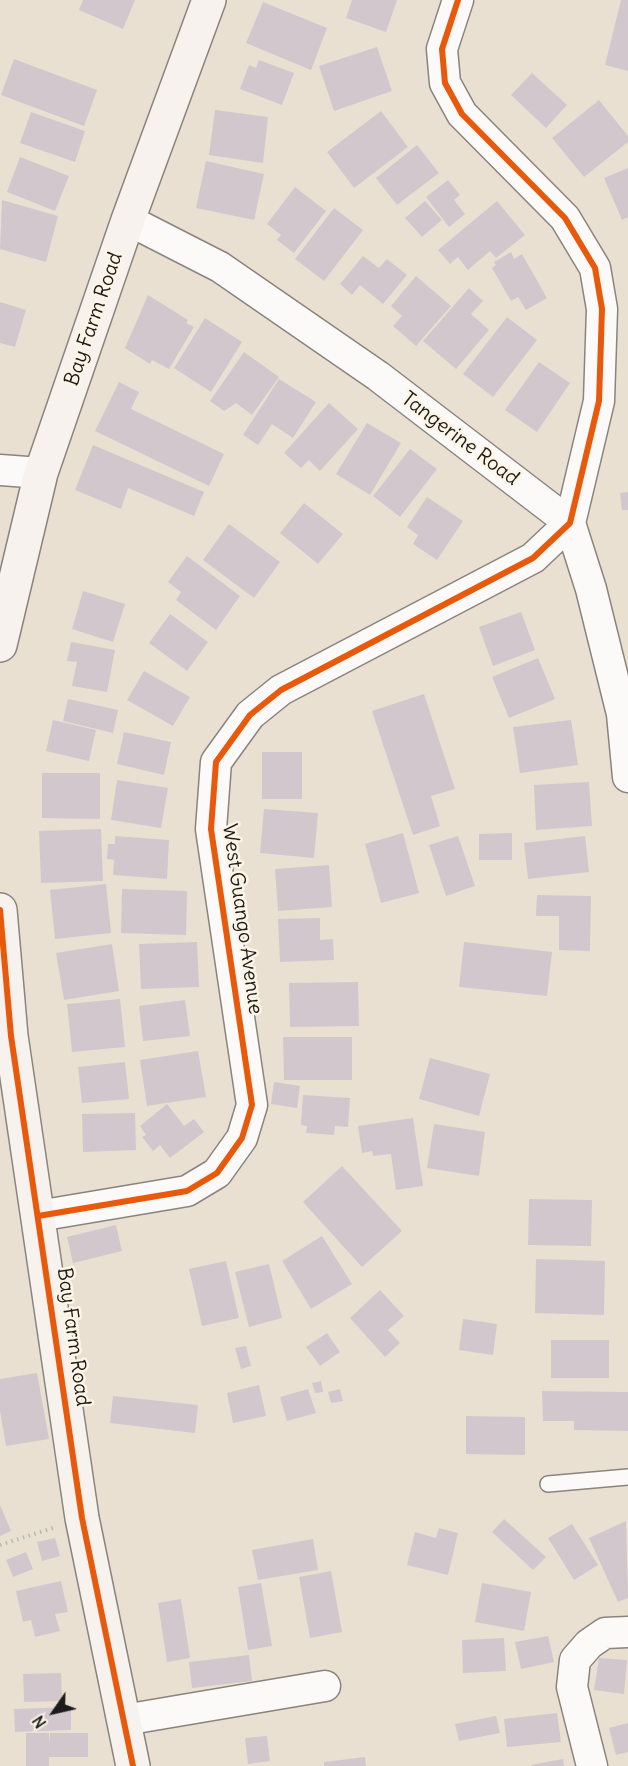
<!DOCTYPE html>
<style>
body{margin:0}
#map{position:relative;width:628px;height:1766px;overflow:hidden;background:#eae0d2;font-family:Delius,sans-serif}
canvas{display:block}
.north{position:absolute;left:24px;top:1682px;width:60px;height:60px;-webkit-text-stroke:4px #fcf5e5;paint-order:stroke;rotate:236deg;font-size:16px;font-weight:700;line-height:24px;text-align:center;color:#1c1c1c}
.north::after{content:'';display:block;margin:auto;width:21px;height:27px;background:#1c1c1c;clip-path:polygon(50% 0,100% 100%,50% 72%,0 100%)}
</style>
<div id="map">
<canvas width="628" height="1766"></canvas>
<div class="north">N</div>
</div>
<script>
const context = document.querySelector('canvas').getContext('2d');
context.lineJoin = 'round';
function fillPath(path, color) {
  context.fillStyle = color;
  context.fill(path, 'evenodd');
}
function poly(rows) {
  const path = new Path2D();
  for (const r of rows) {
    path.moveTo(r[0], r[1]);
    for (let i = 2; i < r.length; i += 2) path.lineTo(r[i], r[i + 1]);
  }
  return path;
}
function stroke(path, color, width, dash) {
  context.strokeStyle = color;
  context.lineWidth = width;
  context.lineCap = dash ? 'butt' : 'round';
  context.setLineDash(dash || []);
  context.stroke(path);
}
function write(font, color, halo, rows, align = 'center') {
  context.font = font + ' Delius,sans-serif';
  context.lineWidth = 5;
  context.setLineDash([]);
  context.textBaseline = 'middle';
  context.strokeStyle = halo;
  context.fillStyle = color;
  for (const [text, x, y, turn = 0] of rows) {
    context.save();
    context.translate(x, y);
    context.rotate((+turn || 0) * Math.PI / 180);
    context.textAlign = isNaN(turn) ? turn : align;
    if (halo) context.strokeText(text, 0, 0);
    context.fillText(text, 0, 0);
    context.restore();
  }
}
const building = poly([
 [83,0,135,0,123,29,79,10],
 [352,0,397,0,386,32,346,18],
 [621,0,628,0,628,71,605,65],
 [263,2,327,28,311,70,246,43],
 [377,47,392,91,334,111,319,66],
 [14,59,97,90,84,126,1,95],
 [259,60,294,73,282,105,240,89,249,65,256,68],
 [532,73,567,105,546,128,511,95],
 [599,100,628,136,628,142,584,177,552,138],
 [215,110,268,117,263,163,209,155],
 [381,111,408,147,354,188,327,152],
 [31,112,85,131,75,162,20,143],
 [417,145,439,173,397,205,376,178],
 [20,157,69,176,55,211,7,192],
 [206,161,264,174,254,220,196,208],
 [628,168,628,217,622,220,604,178],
 [448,180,460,195,454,200,465,214,449,227,426,197],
 [295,187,326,211,294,253,277,240,281,235,267,224],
 [2,200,58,216,46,262,0,249],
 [425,201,442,220,422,237,405,218],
 [497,201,525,235,496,258,490,251,468,270,458,257,450,264,438,250],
 [334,208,363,230,324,281,295,259],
 [511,252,514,259,522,254,547,298,526,310,518,297,511,301,492,268,496,265,494,262],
 [363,256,379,268,387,259,407,275,383,304,360,285,352,295,340,284],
 [416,276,451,306,416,346,393,326,402,316,391,306],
 [469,288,483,301,471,314,489,330,456,369,423,341],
 [148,295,188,320,186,323,194,327,169,369,152,360,150,364,125,348],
 [0,302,26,310,15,347,0,343],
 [507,317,537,340,493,397,463,374],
 [205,318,242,342,211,392,174,368],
 [244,352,279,377,252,415,236,403,224,411,210,401],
 [539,362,570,383,537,432,505,410],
 [279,379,316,402,293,438,272,424,258,445,243,435],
 [119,382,139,392,131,409,224,454,209,486,95,431],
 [329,403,358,429,320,471,309,460,301,468,284,453],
 [367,423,401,443,370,495,336,474],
 [93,445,204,492,194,516,128,488,121,509,75,490],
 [410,449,437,469,400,517,373,496],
 [628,492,628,510,622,510,620,493],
 [427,497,463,521,437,560,413,544,418,535,407,527],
 [304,503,343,534,318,564,280,533],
 [229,524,280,562,254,598,203,560],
 [187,556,240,596,216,630,176,600,181,592,168,582],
 [83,591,125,604,113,642,72,629],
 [521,612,535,650,493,666,479,627],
 [170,614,208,642,187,671,149,643],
 [71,642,115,650,107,692,72,686,77,662,67,661],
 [538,658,555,699,509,718,492,677],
 [144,671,190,697,173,726,127,700],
 [424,694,455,789,431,796,440,826,413,835,372,711],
 [68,699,118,710,113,733,63,721],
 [53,720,96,730,89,761,46,751],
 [571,720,578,765,520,773,513,727],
 [124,732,171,742,164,775,117,764],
 [262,752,302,752,302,799,262,799],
 [42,773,100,773,100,819,42,818],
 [117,780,168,788,161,828,111,820],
 [589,782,592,826,536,830,534,785],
 [264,809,318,813,314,858,260,853],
 [101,829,103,881,41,883,39,831],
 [403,833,419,893,381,903,365,844],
 [512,833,512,860,479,860,479,834],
 [115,836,169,840,167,879,113,875,114,860,107,859,108,844,115,844],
 [458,836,475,886,446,896,429,845],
 [585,836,589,872,528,879,524,843],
 [329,865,332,907,278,911,275,869],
 [106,884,111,933,55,939,50,890],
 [122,889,187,891,186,935,121,933],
 [537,895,591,896,590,951,559,950,559,916,536,916],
 [320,918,320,940,333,939,334,960,280,962,278,919],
 [197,942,199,987,141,989,139,944],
 [464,942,552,952,547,996,459,987],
 [112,944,119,991,64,1000,56,953],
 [358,982,359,1026,290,1027,289,983],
 [120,999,125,1047,72,1052,67,1004],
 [185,1000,190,1036,143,1041,139,1006],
 [283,1037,352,1037,352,1080,284,1080],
 [198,1051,206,1097,147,1106,140,1060],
 [430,1058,490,1074,479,1116,419,1099],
 [125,1062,129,1099,82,1103,78,1067],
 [274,1082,300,1086,297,1108,271,1104],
 [303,1095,350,1098,348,1127,335,1126,334,1135,306,1133,307,1126,301,1125],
 [167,1104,184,1126,194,1119,204,1132,170,1158,160,1145,153,1151,142,1137,146,1135,140,1126],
 [135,1113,136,1150,83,1152,82,1114],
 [413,1118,423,1186,396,1190,391,1154,373,1156,372,1151,362,1153,358,1126],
 [434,1124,485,1132,479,1176,427,1168],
 [342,1166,402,1231,362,1267,303,1202],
 [529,1199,592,1200,591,1246,528,1245],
 [116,1225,122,1251,73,1263,67,1237],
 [322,1236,352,1284,311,1309,282,1261],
 [536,1259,605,1261,604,1315,535,1313],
 [226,1261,239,1318,202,1326,189,1269],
 [269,1264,282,1318,249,1327,235,1272],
 [380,1290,404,1316,388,1330,400,1343,385,1357,350,1318],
 [463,1319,497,1324,493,1355,459,1350],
 [327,1333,340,1352,320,1366,306,1347],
 [551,1340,609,1340,609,1378,551,1378],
 [246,1346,251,1366,241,1369,235,1348],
 [37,1373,49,1439,6,1446,0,1411,0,1379],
 [321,1381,323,1392,315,1393,312,1383],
 [259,1385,266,1416,233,1423,227,1393],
 [308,1389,316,1413,287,1421,280,1397],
 [340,1389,343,1401,331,1403,328,1392],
 [542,1391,628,1392,628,1431,574,1430,574,1421,543,1421],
 [113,1396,198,1405,195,1433,110,1423],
 [466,1416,525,1417,525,1455,466,1454],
 [0,1505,11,1531,0,1536],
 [504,1519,546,1557,533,1570,492,1532],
 [626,1521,628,1598,618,1602,589,1538],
 [572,1524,598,1565,574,1580,548,1538],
 [439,1528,458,1533,448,1575,407,1565,415,1532,436,1538],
 [55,1538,60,1556,42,1561,37,1542],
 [313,1539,318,1570,258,1580,252,1550],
 [26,1552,33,1569,13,1577,6,1560],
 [331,1571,342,1632,310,1638,299,1577],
 [61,1581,68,1612,55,1614,60,1631,35,1637,31,1620,23,1622,16,1591],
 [261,1583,272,1646,248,1650,238,1587],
 [482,1583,531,1592,524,1631,475,1622],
 [181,1599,190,1658,167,1662,158,1603],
 [548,1636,554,1662,521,1669,515,1642],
 [504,1638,506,1671,463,1673,462,1640],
 [249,1655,252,1681,192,1688,189,1662],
 [599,1658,627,1660,624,1694,594,1690],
 [61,1673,62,1701,24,1702,23,1674],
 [71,1707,71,1730,15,1732,14,1709],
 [557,1713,561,1742,507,1747,504,1719],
 [496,1716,500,1733,459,1741,455,1724],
 [628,1723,628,1752,616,1755,609,1728],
 [26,1733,49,1733,49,1744,50,1733,88,1733,88,1757,49,1757,49,1766,26,1766],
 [267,1736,270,1761,248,1764,245,1738],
 [365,1757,366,1766,324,1766,324,1762],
 [563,1759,564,1766,531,1766,531,1765]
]);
const path = poly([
 [0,1545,56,1527]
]);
const lane = poly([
 [548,1484,628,1477]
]);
const street = poly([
 [128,220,220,267,378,376,570,523,591,589,622,714,628,777],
 [0,470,41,473],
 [38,1216,187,1191,217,1173,242,1138,252,1105,211,829,216,762,250,715,281,690,533,558,570,523,599,401,602,309,595,268,565,218,462,114,445,83,442,49,458,0],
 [124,1720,325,1686],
 [592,1766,572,1687,575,1660,589,1644,605,1633,628,1632]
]);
const secondary = poly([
 [0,645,41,473,128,220,209,0],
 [0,910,11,1036,82,1518,133,1766]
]);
const cycleway = poly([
 [0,910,11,1036,82,1518,133,1766],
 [38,1216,187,1191,217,1173,242,1138,252,1105,211,829,216,762,250,715,281,690,533,558,570,523,599,401,602,309,595,268,565,218,462,114,445,83,442,49,458,0]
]);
const streetNames = [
 ["Bay Farm Road",94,319,-71],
 ["Tangerine Road",460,439,37],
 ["West Guango Avenue",242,919,82],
 ["Bay Farm Road",73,1337,82]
];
fillPath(building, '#d2c7cd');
stroke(lane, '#89847d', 18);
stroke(street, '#89847d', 33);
stroke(secondary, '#89847d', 36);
stroke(path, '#b9b7b5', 4, [1.5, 4.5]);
stroke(lane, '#fcfaf8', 15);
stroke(street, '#fcfaf8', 30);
stroke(secondary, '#f7f2ee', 33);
stroke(cycleway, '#e8590c', 6);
write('20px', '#1c1c1c', '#fcf5e5', streetNames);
</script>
